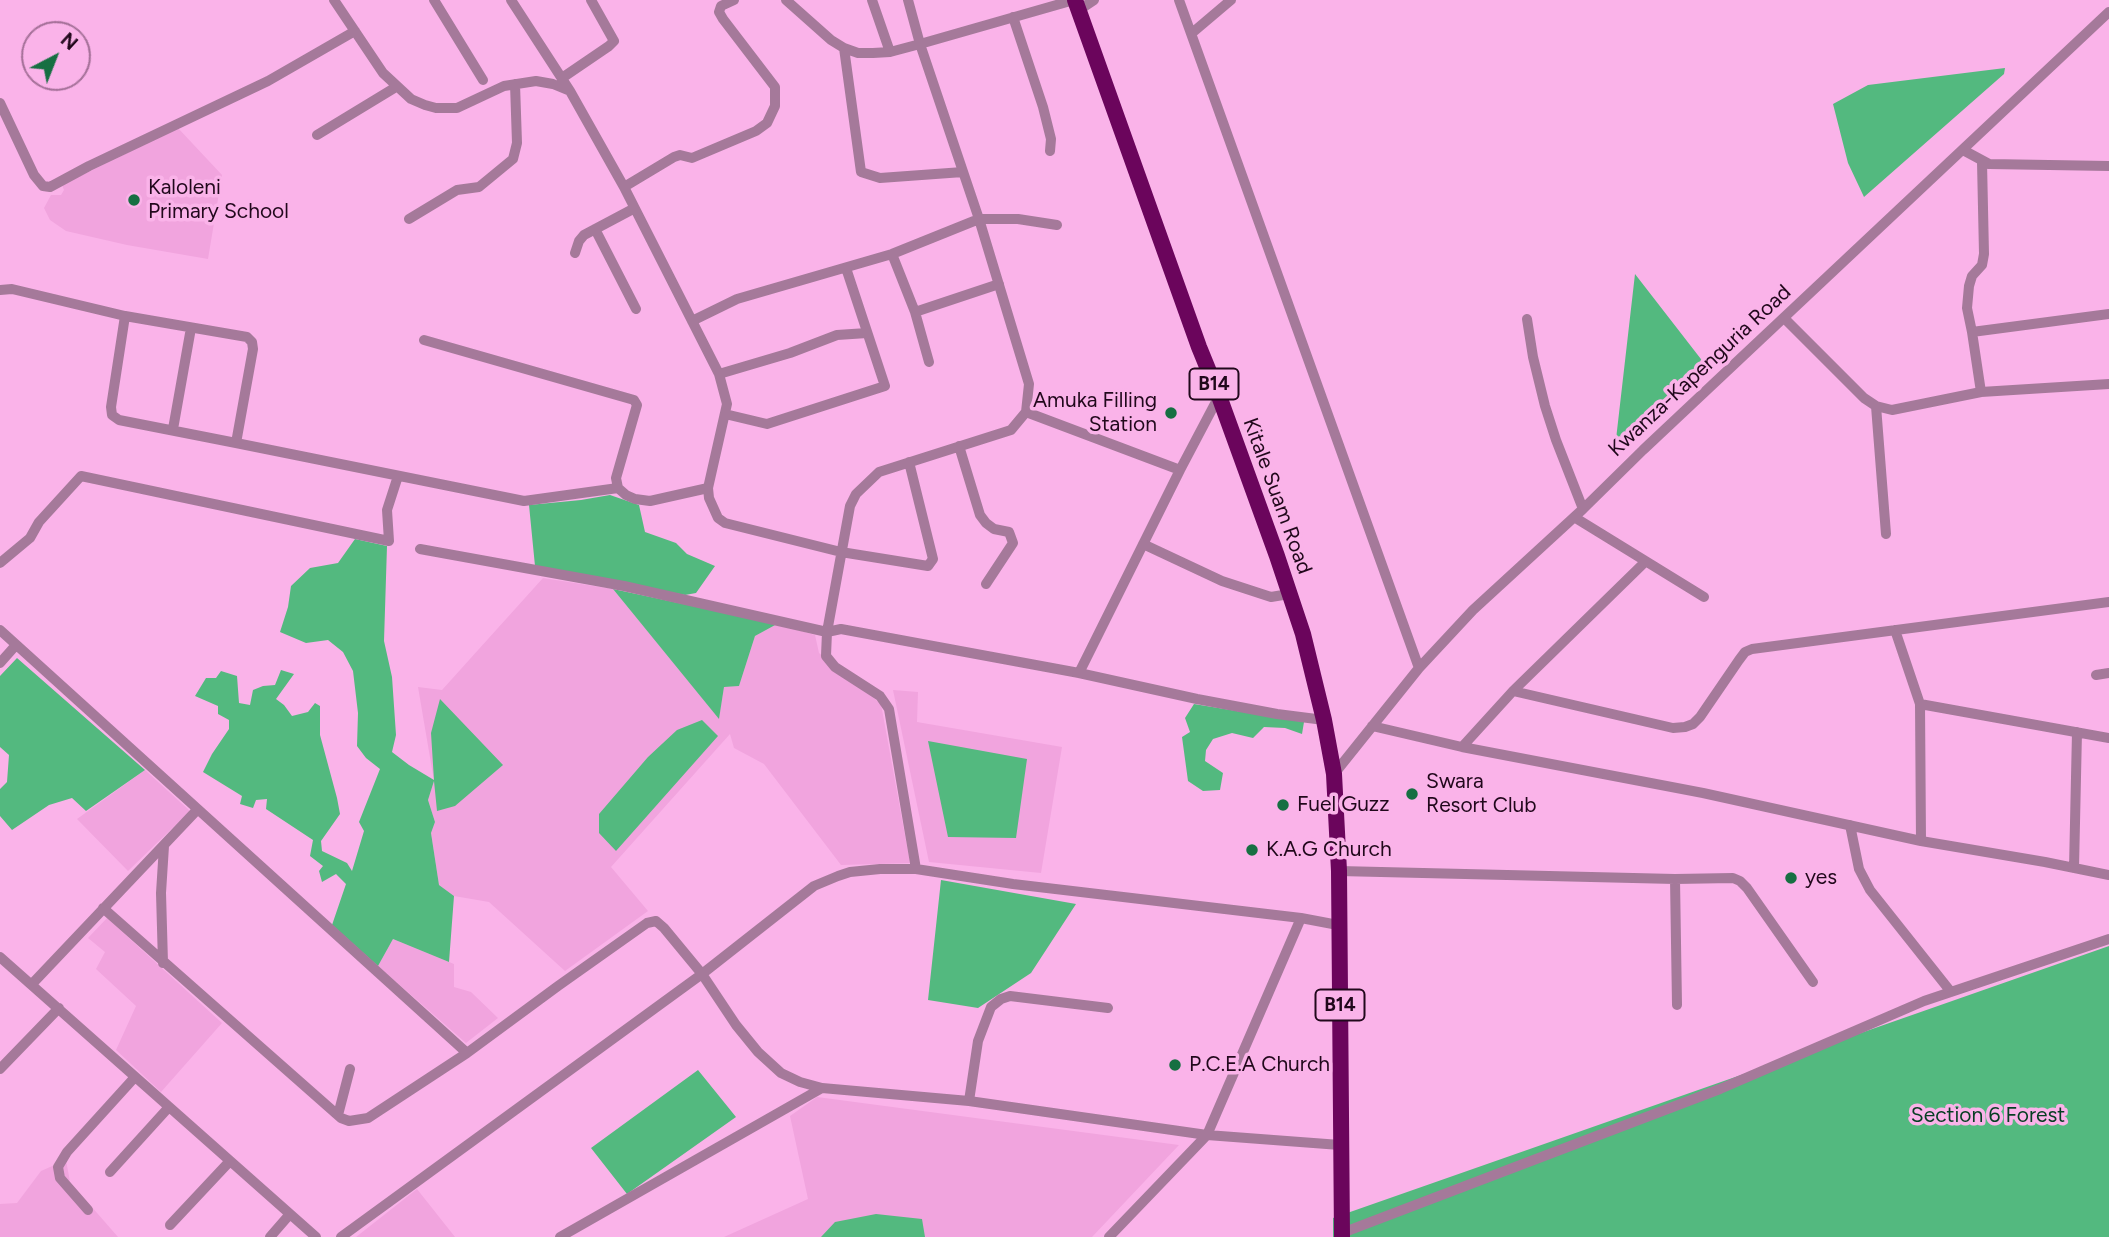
<!DOCTYPE html>
<style>
body{margin:0}
#map{position:relative;width:2109px;height:1237px;overflow:hidden;background:#fab3e9;font-family:Figtree,sans-serif}
canvas{display:block}
.north{position:absolute;left:21px;top:21px;width:70px;height:70px;box-sizing:border-box;background:#fab3e9;border:2px solid #a36f97;border-radius:50%;rotate:42deg;font-size:19px;font-weight:700;line-height:28px;text-align:center;color:#21081c}
.north::after{content:'';display:block;margin:auto;width:24px;height:32px;background:#166f42;clip-path:polygon(50% 0,100% 100%,50% 72%,0 100%)}
</style>
<div id="map">
<canvas width="2109" height="1237"></canvas>
<div class="north">N</div>
</div>
<script>
const context = document.querySelector('canvas').getContext('2d');
context.lineJoin = 'round';
function fillPath(path, color) {
  context.fillStyle = color;
  context.fill(path, 'evenodd');
}
function poly(rows) {
  const path = new Path2D();
  for (const r of rows) {
    path.moveTo(r[0], r[1]);
    for (let i = 2; i < r.length; i += 2) path.lineTo(r[i], r[i + 1]);
  }
  return path;
}
function stroke(path, color, width, dash) {
  context.strokeStyle = color;
  context.lineWidth = width;
  context.lineCap = dash ? 'butt' : 'round';
  context.setLineDash(dash || []);
  context.stroke(path);
}
function write(font, color, halo, rows, align = 'center') {
  context.font = font + ' Figtree,sans-serif';
  context.lineWidth = 7;
  context.setLineDash([]);
  context.textBaseline = 'middle';
  context.strokeStyle = halo;
  context.fillStyle = color;
  for (const [text, x, y, turn = 0] of rows) {
    context.save();
    context.translate(x, y);
    context.rotate((+turn || 0) * Math.PI / 180);
    context.textAlign = isNaN(turn) ? turn : align;
    if (halo) context.strokeText(text, 0, 0);
    context.fillText(text, 0, 0);
    context.restore();
  }
}
const built = poly([
 [178,128,222,175,208,259,127,245,66,231,50,220,44,208,51,195,61,195,64,190,62,185],
 [543,578,613,589,719,718,724,687,739,686,755,636,777,624,815,635,819,653,881,704,910,863,841,865,764,764,734,748,730,734,611,867,648,911,565,971,489,902,454,896,439,885,431,833,435,822,428,800,434,781,418,687,442,690],
 [893,690,918,692,917,722,1062,747,1041,873,929,862],
 [145,770,190,811,128,871,77,819],
 [107,918,222,1023,161,1092,116,1050,136,1006,96,969,105,952,88,938],
 [393,939,454,964,454,987,471,992,498,1018,466,1043,378,966],
 [817,1097,1179,1145,1092,1237,724,1237,808,1199,790,1116],
 [66,1160,70,1182,118,1237,0,1237,0,1204,17,1203,41,1171],
 [417,1189,455,1237,356,1237]
]);
const green = poly([
 [2005,68,2004,74,1864,197,1848,163,1833,104,1868,85],
 [1635,274,1704,363,1615,448],
 [610,495,639,505,645,532,676,543,687,554,715,566,696,593,685,595,535,566,529,505,581,500],
 [355,539,387,546,384,641,392,677,396,735,392,752,409,765,434,780,431,733,440,699,503,765,455,806,437,811,434,781,428,800,435,822,431,833,439,885,454,896,449,962,393,939,378,966,332,925,346,884,336,874,322,882,319,871,323,866,310,856,313,840,266,809,267,799,256,800,253,808,240,804,242,796,203,772,212,754,229,729,229,720,218,714,218,706,195,696,206,678,216,678,221,671,237,676,239,703,250,705,253,690,263,686,275,685,281,670,294,674,276,699,284,705,292,716,308,712,315,703,320,706,320,735,337,798,340,814,321,841,322,851,347,863,352,871,364,831,359,822,380,769,366,758,357,746,358,713,353,671,343,652,328,640,306,643,280,632,288,607,291,586,310,568,338,563],
 [613,589,777,624,755,636,739,686,724,687,719,719],
 [17,658,145,770,86,811,72,798,49,805,12,830,0,816,0,789,7,782,9,755,0,747,0,676],
 [1194,704,1304,722,1302,734,1285,728,1264,727,1253,738,1232,733,1213,739,1206,750,1205,761,1223,773,1220,790,1203,791,1188,781,1182,737,1190,732,1185,718],
 [702,720,718,736,616,851,599,833,599,814,648,757,677,730],
 [928,741,1027,759,1016,838,948,837],
 [941,880,1076,904,1031,973,978,1008,928,1000],
 [2109,946,2109,1237,1333,1237,1333,1218],
 [698,1070,736,1117,627,1194,591,1148],
 [876,1214,922,1219,925,1237,821,1237,835,1222]
]);
const minor = poly([
 [334,0,383,73,411,99,425,105,436,108,457,108,504,86,536,81,553,84,570,91],
 [434,0,483,80],
 [511,0,570,91,624,187,719,374,727,404,708,488,709,498,718,518,725,523,841,552,928,566,933,559,909,462],
 [786,0,831,40,844,48,858,53,873,53,890,52,920,44,1074,0],
 [872,0,890,52],
 [908,0,920,44,979,219,1029,384,1026,412,1011,430,879,472,856,494,850,506,827,632,826,656,835,667,880,696,889,709,916,869],
 [1179,0,1419,668],
 [1079,10,1094,0],
 [1013,17,1043,107,1051,139,1050,151],
 [1192,33,1231,0],
 [844,48,861,172,880,178,963,172],
 [562,78,609,46,614,41,591,0],
 [0,103,34,175,43,186,50,187,89,166,268,81,355,31],
 [317,135,396,87],
 [1963,150,1989,164,2109,166],
 [624,187,674,157,680,155,692,158,756,131,767,123,775,106,775,87,723,19,719,12,721,6,734,0],
 [409,219,457,190,479,187,513,159,517,143,515,84],
 [595,229,636,309],
 [575,253,579,241,584,235,633,209],
 [892,254,915,312,929,362],
 [0,290,12,289,125,316,247,337,252,342,253,349,236,443,119,420,112,415,111,407,125,316],
 [915,312,999,284],
 [1784,318,1864,398,1876,406,1892,410,1981,392,2109,384],
 [1527,319,1533,357,1545,406,1556,440,1583,509],
 [692,321,737,299,892,254,979,219,1018,219,1057,225],
 [1972,332,1967,308,1969,286,1972,276,1982,265,1984,254,1982,162],
 [424,340,634,400,637,405,616,478,618,488,626,495,635,499,650,501,708,488],
 [719,374,790,353,837,335,867,333],
 [1981,392,1972,332,2109,314],
 [1876,406,1886,534],
 [1026,412,1180,470],
 [725,414,767,424,885,386,846,268],
 [173,429,191,328],
 [236,443,524,501,618,488],
 [959,446,980,515,986,523,994,529,1009,532,1013,543,986,584],
 [1574,517,1704,597],
 [1143,544,1222,581,1271,597,1289,594],
 [420,549,624,586,827,632,841,629,1079,673,1197,699,1277,714,1324,720],
 [0,563,30,538,39,522,81,476,389,541,387,510,398,476],
 [0,630,467,1053,558,986,647,923,656,921,664,928,702,974,736,1025,758,1052,781,1073,800,1082,822,1088,969,1101,1207,1135,1340,1145],
 [1895,630,1920,704,1921,841],
 [0,663,16,645],
 [1079,673,1180,470,1219,396],
 [2096,675,2109,673],
 [1513,691,1673,728,1685,727,1693,724,1700,717,1739,660,1745,652,1752,649,2109,602],
 [1920,704,2109,738],
 [1372,726,1462,747,1703,793,1921,841,2045,862,2109,875],
 [1462,747,1513,691,1645,562],
 [1334,774,1419,668,1473,610,1583,509,1643,450,2109,12],
 [1850,825,1859,869,1870,890,1951,992],
 [2074,868,2077,732],
 [1339,871,1675,879,1733,878,1740,881,1747,888,1813,982],
 [1675,879,1677,1005],
 [103,908,341,1118,349,1121,368,1118,467,1053],
 [0,957,316,1237],
 [163,963,161,893,164,846],
 [32,984,197,810],
 [0,1069,59,1008],
 [969,1101,978,1041,991,1007,1001,999,1010,996,1108,1008],
 [338,1115,350,1069],
 [110,1172,169,1107],
 [88,1210,60,1178,58,1167,67,1152,135,1077],
 [170,1225,230,1161],
 [1342,1233,1720,1089,1924,1001,2109,939],
 [270,1237,290,1214],
 [341,1237,702,974,814,886,838,876,850,872,880,869,916,869,1013,884,1301,918,1338,925],
 [560,1237,822,1088],
 [1109,1237,1207,1135,1301,918]
]);
const highway = poly([
 [1075,0,1199,347,1219,396,1277,556,1303,634,1324,720,1334,774,1339,871,1342,1237]
]);
const markers = [
 [134,200,7,"#166f42"],
 [1171,413,7,"#166f42"],
 [1412,794,7,"#166f42"],
 [1283,805,7,"#166f42"],
 [1252,850,7,"#166f42"],
 [1791,878,7,"#166f42"],
 [1175,1065,7,"#166f42"]
];
const shields = [
 [1214,384,49],
 [1340,1005,49]
];
const shieldNames = [
 ["B14",1214,384],
 ["B14",1340,1005]
];
const poiNames = [
 ["Kaloleni",148,188],
 ["Primary School",148,212],
 ["Amuka Filling",1157,401,"right"],
 ["Station",1157,425,"right"],
 ["Swara",1426,782],
 ["Resort Club",1426,806],
 ["Fuel Guzz",1297,805],
 ["K.A.G Church",1266,850],
 ["yes",1805,878],
 ["P.C.E.A Church",1189,1065]
];
const streetNames = [
 ["Kwanza-Kapenguria Road",1700,371,-43],
 ["Kitale Suam Road",1277,496,70]
];
const parkNames = [
 ["Section 6 Forest",1988,1116]
];
fillPath(built, '#f1a4de');
fillPath(green, '#53b97f');
stroke(minor, '#a5799a', 10);
stroke(highway, '#6b055c', 16);
for (const [x, y, r, color] of markers) {
  const dot = new Path2D();
  dot.arc(x, y, r, 0, 2 * Math.PI);
  context.fillStyle = color;
  context.fill(dot);
  stroke(dot, '#fab3e9', 2.5);
}
for (const [x, y, w] of shields) {
  const box = new Path2D();
  box.roundRect(x - w / 2, y - 15.5, w, 31, 5);
  context.fillStyle = '#fab3e9';
  context.fill(box);
  stroke(box, '#21081c', 2);
}
write('bold 19px', '#21081c', null, shieldNames);
write('21px', '#21081c', '#fab3e9', poiNames, 'left');
write('21px', '#21081c', '#fab3e9', streetNames);
write('21px', '#053e22', '#fab3e9', parkNames);
</script>
